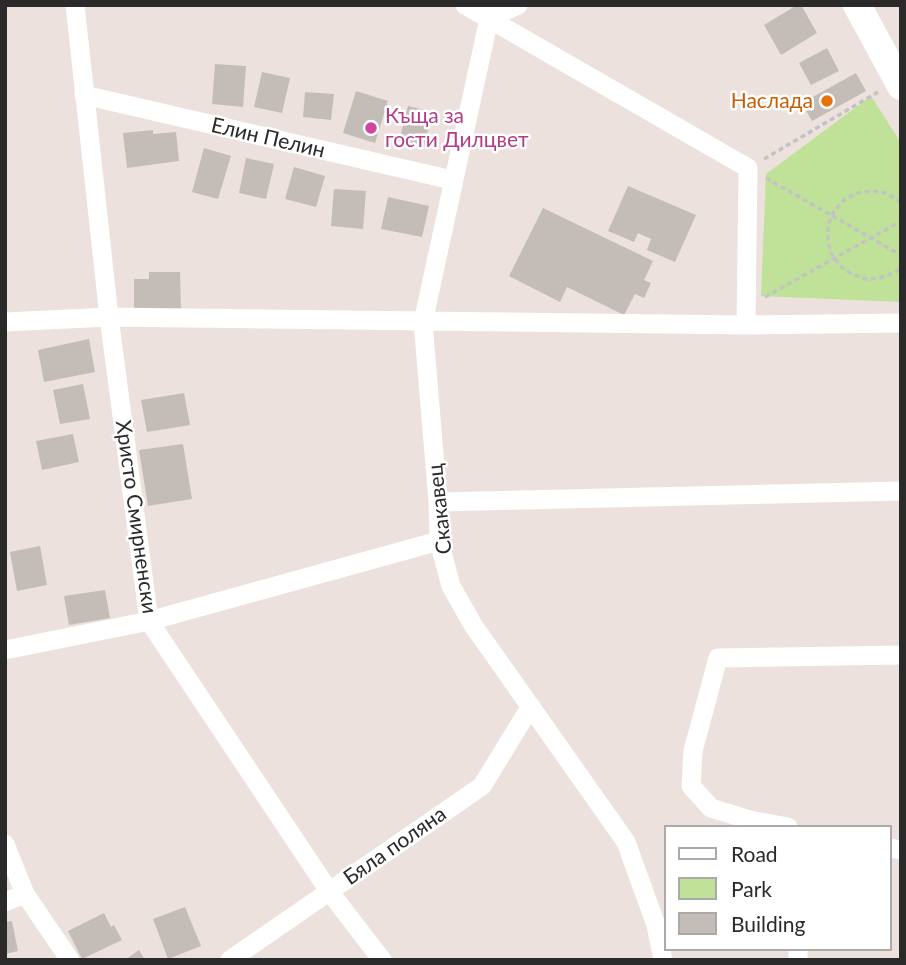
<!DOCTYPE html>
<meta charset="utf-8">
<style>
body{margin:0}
#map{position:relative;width:906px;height:965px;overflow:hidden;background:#ece1dc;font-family:Lato,sans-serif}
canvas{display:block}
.frame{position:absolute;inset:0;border:7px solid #2a2a2a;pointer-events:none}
.legend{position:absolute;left:664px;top:825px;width:228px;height:126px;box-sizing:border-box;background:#fff;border:2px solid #aaa;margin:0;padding:9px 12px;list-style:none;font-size:21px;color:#2a2a2a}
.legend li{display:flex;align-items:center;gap:14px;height:35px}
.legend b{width:35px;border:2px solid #aaa}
</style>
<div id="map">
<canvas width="906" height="965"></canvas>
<div class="frame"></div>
<ul class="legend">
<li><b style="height:9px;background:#fff"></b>Road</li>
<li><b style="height:19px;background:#c0e298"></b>Park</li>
<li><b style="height:19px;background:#c4bdb7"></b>Building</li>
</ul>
</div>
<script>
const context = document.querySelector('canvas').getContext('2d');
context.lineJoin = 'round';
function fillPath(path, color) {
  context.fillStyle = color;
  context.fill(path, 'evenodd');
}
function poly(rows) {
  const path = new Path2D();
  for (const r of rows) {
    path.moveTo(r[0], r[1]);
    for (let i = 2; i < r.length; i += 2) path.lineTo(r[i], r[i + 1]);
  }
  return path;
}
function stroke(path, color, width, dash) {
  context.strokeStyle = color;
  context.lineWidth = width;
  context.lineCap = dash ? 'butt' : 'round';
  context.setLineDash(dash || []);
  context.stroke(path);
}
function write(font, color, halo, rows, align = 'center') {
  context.font = font + ' Lato,sans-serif';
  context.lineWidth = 5;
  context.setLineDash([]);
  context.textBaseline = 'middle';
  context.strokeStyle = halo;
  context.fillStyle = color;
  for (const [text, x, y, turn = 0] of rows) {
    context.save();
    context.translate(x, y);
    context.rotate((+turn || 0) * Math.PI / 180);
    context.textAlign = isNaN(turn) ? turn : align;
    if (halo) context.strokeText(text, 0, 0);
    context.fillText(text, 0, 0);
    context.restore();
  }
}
const green = poly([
 [871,96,901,143,901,302,761,296,766,174]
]);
const building = poly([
 [797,5,801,5,817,33,781,55,764,25],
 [827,48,839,71,811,85,799,63],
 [215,64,246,66,243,107,212,104],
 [262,72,290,78,282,113,254,107],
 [856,73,866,91,812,121,802,103],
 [356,91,388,101,375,143,343,133],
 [305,92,334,94,331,120,303,117],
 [408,106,433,112,424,147,399,141],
 [153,130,153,134,176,132,179,161,127,168,123,133],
 [204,148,231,156,218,199,192,192],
 [246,158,274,164,266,199,239,193],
 [294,167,325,176,316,207,285,199],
 [628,186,696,215,675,262,647,250,651,239,638,233,634,242,608,231],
 [334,189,366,191,363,229,331,226],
 [388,197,429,206,422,237,381,229],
 [543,208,653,261,644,280,651,283,644,298,635,294,624,315,567,287,560,302,509,276],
 [149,272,180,272,181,309,134,309,134,279,149,279],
 [89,339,95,372,44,382,38,350],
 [83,384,90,419,60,424,53,390],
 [184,393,190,425,147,432,141,400],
 [73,434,79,462,42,470,36,441],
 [183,444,192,499,148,506,139,450],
 [40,546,47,585,17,591,10,552],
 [105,590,110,618,69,625,64,596],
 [185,907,201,946,168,959,153,919],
 [104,913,111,927,114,925,122,940,82,959,68,931],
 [12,921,18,951,5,954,5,922],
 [139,950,145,960,125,960]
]);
const path = poly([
 [764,159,878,92],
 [766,178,901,255],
 [901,202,886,193,871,191,857,193,844,200,834,211,828,225,828,240,831,253,840,266,852,274,866,279,880,278,894,273,901,268],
 [765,297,901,221]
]);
const minor = poly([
 [75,5,109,317,149,621,329,891,382,960],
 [465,5,748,168,746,325],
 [492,5,423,322,438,502,439,541,451,586,473,625,626,842,656,925,663,960],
 [489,18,518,5],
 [84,95,452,180],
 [5,322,109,317,746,325,901,323],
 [438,502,901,491],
 [5,650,149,621,439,541],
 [788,827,750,820,711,808,691,786,693,751,718,658,901,655],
 [5,844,25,894,70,960],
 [890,848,901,850],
 [5,902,25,894],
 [230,960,482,786,531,706],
 [798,960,798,949]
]);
const secondary = poly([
 [857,5,901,86]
]);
const markers = [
 [827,101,7,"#e8710a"],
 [371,128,7,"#d1479c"]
];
const foodNames = [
 ["Наслада",813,101]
];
const hotelNames = [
 ["Къща за",385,116],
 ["гости Дилцвет",385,140]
];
const streetNames = [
 ["Елин Пелин",268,138,13],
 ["Скакавец",440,509,-96],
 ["Христо Смирненски",136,517,82],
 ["Бяла поляна",395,846,-35]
];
fillPath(green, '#c0e298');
fillPath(building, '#c4bdb7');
stroke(path, '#c3c3c3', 3.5, [5, 3.5]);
stroke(minor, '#fff', 19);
stroke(secondary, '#fff', 28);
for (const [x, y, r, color] of markers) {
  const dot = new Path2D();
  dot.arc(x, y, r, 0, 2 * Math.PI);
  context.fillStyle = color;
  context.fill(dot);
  stroke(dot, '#fff', 2.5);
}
write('21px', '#c56008', '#fff', foodNames, 'right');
write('21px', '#b23c85', '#fff', hotelNames, 'left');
write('21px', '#2a2a2a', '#fff', streetNames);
</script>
